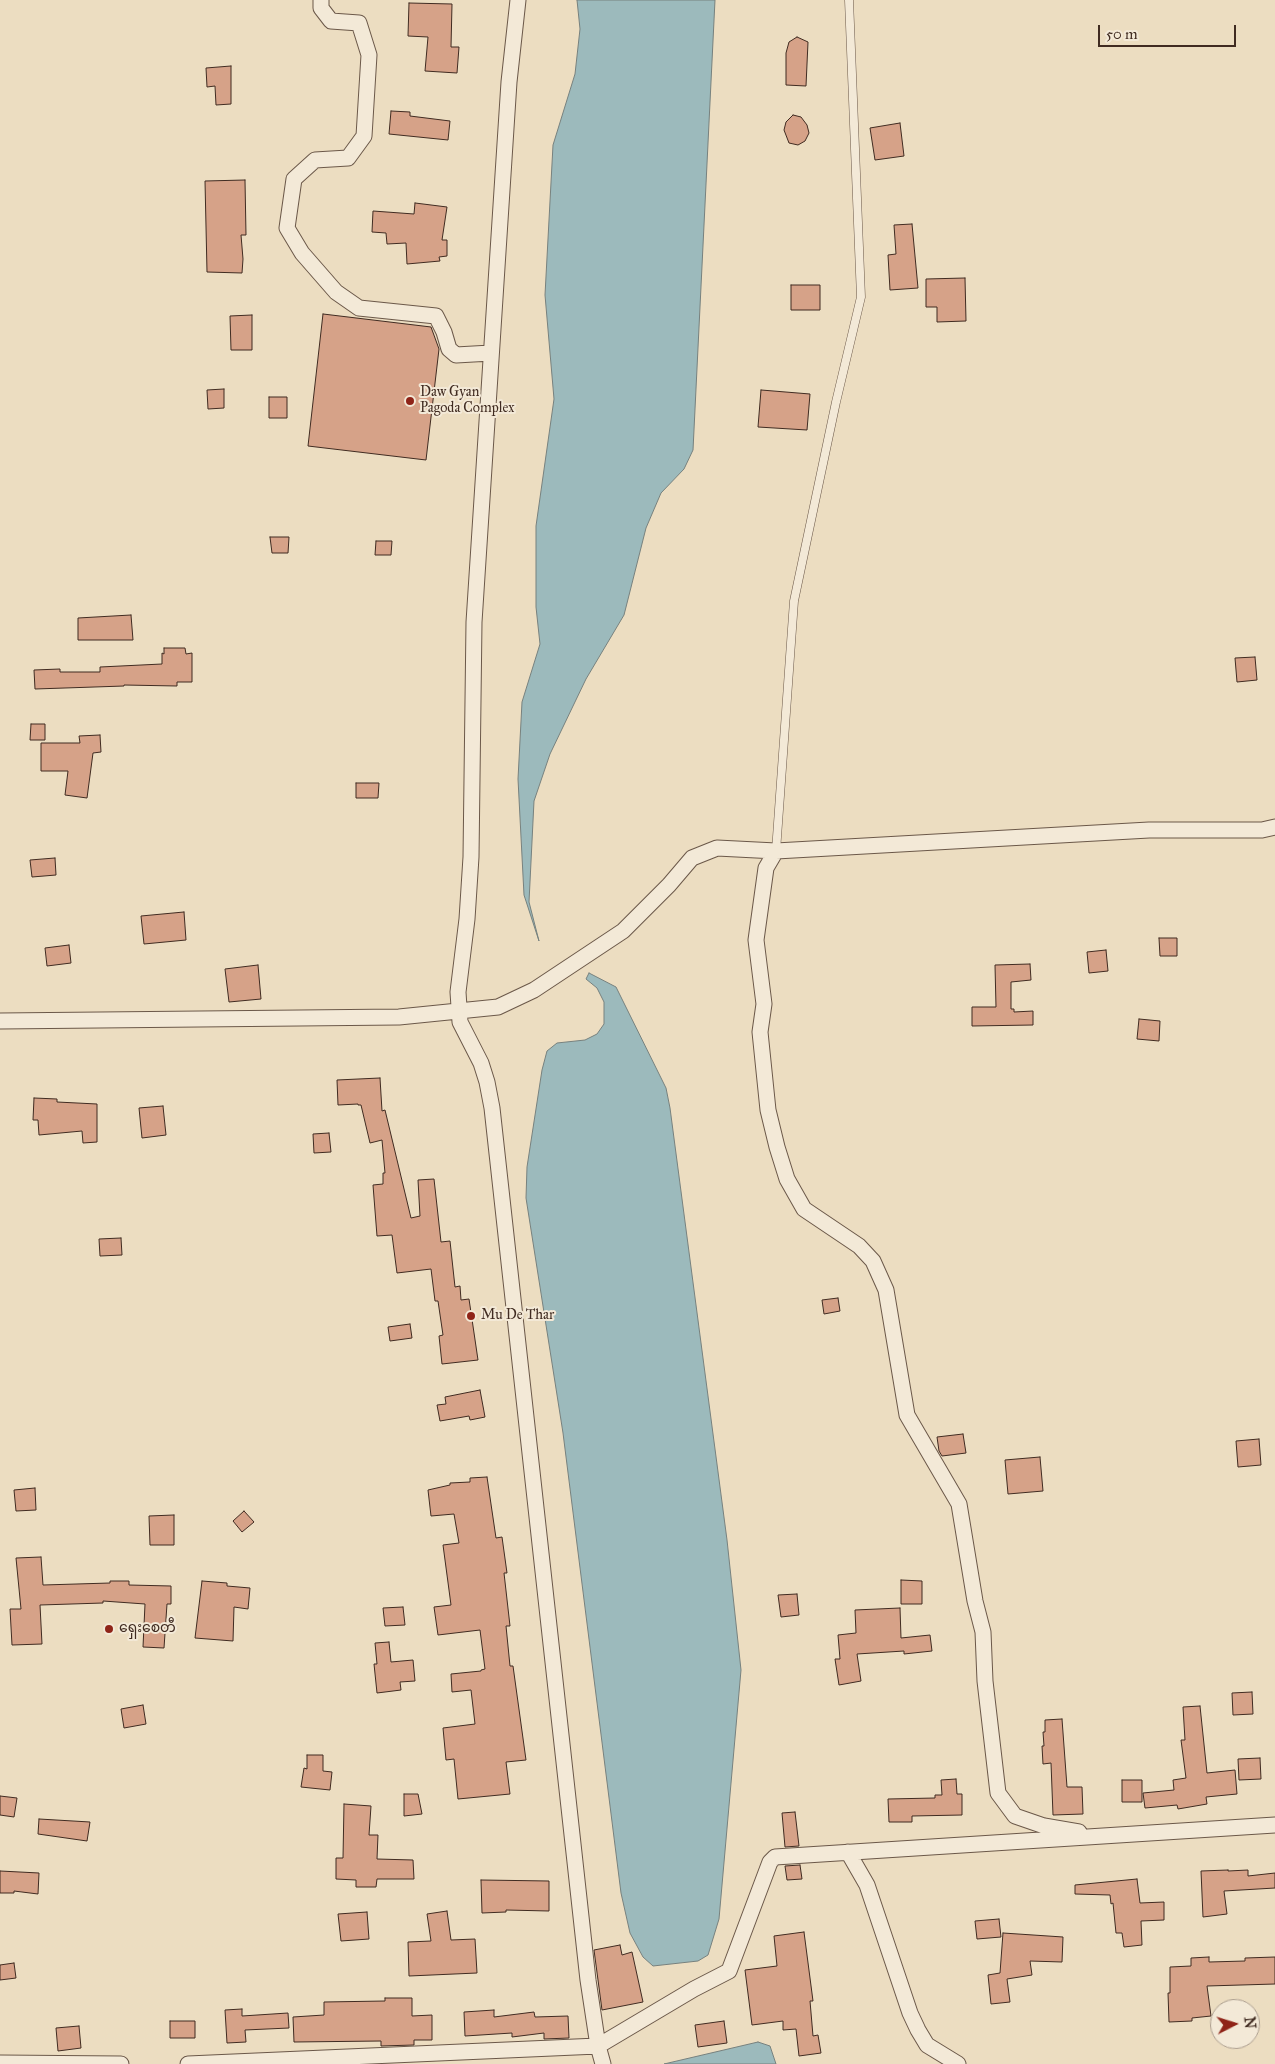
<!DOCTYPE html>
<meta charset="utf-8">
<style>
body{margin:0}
#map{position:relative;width:1275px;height:2064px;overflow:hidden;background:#ecddc1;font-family:"IM FELL Great Primer",serif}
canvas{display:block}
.north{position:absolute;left:1210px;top:1999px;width:50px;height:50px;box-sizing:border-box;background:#f3e9d7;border:1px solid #ab9d8e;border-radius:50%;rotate:85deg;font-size:14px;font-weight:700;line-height:20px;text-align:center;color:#402b21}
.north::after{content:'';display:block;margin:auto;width:18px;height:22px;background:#8f2418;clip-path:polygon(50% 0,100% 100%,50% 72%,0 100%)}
.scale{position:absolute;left:1098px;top:25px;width:138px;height:22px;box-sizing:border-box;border:2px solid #402b21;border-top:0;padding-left:6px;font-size:15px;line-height:18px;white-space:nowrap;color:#402b21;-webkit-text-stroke:4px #f3e9d7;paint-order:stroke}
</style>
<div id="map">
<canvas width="1275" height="2064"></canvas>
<div class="north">N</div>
<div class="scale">50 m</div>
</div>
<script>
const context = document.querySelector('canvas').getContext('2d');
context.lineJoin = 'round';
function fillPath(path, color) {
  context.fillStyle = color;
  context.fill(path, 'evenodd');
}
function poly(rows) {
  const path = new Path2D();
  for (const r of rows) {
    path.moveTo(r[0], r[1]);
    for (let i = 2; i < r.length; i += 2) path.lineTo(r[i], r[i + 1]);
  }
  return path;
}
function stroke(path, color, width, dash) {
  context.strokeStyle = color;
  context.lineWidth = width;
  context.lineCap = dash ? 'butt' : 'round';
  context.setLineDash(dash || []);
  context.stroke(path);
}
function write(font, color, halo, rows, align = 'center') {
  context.font = font + ' "IM FELL Great Primer","Noto Sans Myanmar",serif';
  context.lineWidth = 4;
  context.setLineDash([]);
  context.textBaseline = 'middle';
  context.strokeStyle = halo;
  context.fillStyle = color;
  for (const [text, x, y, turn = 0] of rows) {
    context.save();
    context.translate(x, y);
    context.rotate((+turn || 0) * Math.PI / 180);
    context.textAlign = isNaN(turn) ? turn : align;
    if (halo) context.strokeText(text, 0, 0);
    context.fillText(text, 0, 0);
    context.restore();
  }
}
const water = poly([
 [577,0,715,0,693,450,684,469,661,493,646,528,624,615,586,679,550,754,534,801,529,902,539,941,524,895,518,779,522,702,540,644,536,607,536,526,554,399,545,295,553,145,575,74,580,29,577,0],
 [589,973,616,987,666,1088,670,1108,727,1540,741,1670,719,1919,708,1955,698,1961,653,1966,643,1957,630,1933,621,1893,563,1433,526,1198,527,1167,542,1070,547,1051,557,1043,585,1040,597,1034,604,1024,604,1002,597,988,586,979,589,973],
 [758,2042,770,2046,776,2064,664,2064,758,2042]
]);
const building = poly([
 [409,3,452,4,451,47,459,47,457,73,425,71,428,37,408,36,409,3],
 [797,37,808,42,806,86,786,85,786,53,789,42,797,37],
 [231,66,231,104,216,105,215,86,207,87,206,68,231,66],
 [391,111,410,112,410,116,450,121,448,140,389,134,391,111],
 [793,115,801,117,807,125,809,133,805,141,798,145,789,143,784,130,786,122,793,115],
 [900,123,904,156,875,160,870,128,900,123],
 [245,180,246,235,241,235,243,259,242,273,207,272,205,181,245,180],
 [415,203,447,207,442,240,447,240,447,256,439,257,440,261,407,264,406,243,387,244,386,233,372,232,373,211,414,214,415,203],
 [912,224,918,288,890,290,888,255,896,254,894,225,912,224],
 [965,278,966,321,937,322,937,307,926,307,926,279,965,278],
 [791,285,820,285,820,310,791,310,791,285],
 [323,314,431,327,439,349,426,460,308,446,323,314],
 [252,315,252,350,231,350,230,316,252,315],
 [224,389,224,408,208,409,207,390,224,389],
 [761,390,810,394,807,430,758,427,761,390],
 [269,397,287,397,287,418,269,418,269,397],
 [270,537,289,537,288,553,272,553,270,537],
 [376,541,392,541,391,555,375,555,376,541],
 [131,615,133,640,78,640,78,618,131,615],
 [164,648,185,648,186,654,192,653,192,682,177,682,177,686,124,685,124,686,35,689,34,670,60,669,60,672,100,672,100,667,162,664,162,653,164,654,164,648],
 [1255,657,1257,680,1237,682,1235,658,1255,657],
 [31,724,45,724,45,740,30,740,31,724],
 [100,735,101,752,93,753,87,798,65,795,68,771,41,771,41,743,80,743,79,736,100,735],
 [356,783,379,783,378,798,356,798,356,783],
 [55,858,56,875,32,877,30,860,55,858],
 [184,912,186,940,144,944,141,916,184,912],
 [1159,938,1177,938,1177,956,1160,956,1159,938],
 [69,945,71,963,47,966,45,948,69,945],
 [1106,950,1108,971,1089,973,1087,952,1106,950],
 [1030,964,1031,980,1011,982,1011,1009,1014,1009,1014,1012,1033,1011,1033,1025,972,1026,972,1007,996,1007,995,965,1030,964],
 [258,965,261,999,229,1002,225,969,258,965],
 [1139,1019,1160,1021,1159,1041,1137,1039,1139,1019],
 [380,1078,382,1111,385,1110,411,1218,420,1216,418,1180,434,1179,441,1242,450,1241,455,1287,460,1286,461,1300,469,1299,478,1360,442,1364,439,1336,443,1335,438,1301,435,1301,431,1269,397,1273,392,1235,377,1236,373,1185,383,1184,383,1173,385,1173,382,1140,370,1143,361,1105,358,1105,358,1104,338,1105,337,1080,380,1078],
 [34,1098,57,1099,57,1102,97,1104,97,1142,83,1143,82,1131,39,1135,38,1120,33,1120,34,1098],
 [163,1106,166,1135,142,1138,139,1108,163,1106],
 [329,1133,331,1152,314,1153,313,1134,329,1133],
 [121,1238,122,1255,100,1256,99,1239,121,1238],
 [838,1298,840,1311,824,1314,822,1300,838,1298],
 [410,1324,412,1338,390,1341,388,1327,410,1324],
 [480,1390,485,1417,470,1420,469,1416,440,1421,437,1405,446,1404,445,1397,480,1390],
 [963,1434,966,1453,942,1456,939,1451,937,1437,963,1434],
 [1259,1439,1261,1465,1238,1467,1236,1441,1259,1439],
 [1040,1457,1043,1491,1008,1494,1005,1460,1040,1457],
 [487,1477,496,1538,502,1537,507,1573,504,1573,510,1626,506,1626,510,1666,513,1666,526,1760,506,1762,510,1794,458,1799,454,1759,446,1760,443,1728,475,1724,471,1690,452,1692,451,1674,481,1671,481,1670,485,1669,480,1630,438,1635,434,1607,451,1605,443,1545,459,1543,454,1514,431,1516,428,1490,450,1485,450,1483,470,1482,470,1478,487,1477],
 [35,1488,36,1510,16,1511,14,1490,35,1488],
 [244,1511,254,1522,242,1532,233,1521,244,1511],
 [174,1515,174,1545,150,1545,149,1516,174,1515],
 [41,1557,43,1585,110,1583,110,1581,129,1581,129,1585,171,1586,171,1604,167,1604,164,1648,143,1647,145,1604,103,1601,103,1603,40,1605,42,1644,12,1645,10,1609,21,1609,16,1558,41,1557],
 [901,1580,922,1581,922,1604,901,1604,901,1580],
 [202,1581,227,1583,227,1586,250,1588,248,1609,234,1607,233,1641,195,1638,202,1581],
 [797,1594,799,1615,781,1617,778,1595,797,1594],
 [403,1607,405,1625,385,1626,383,1608,403,1607],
 [900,1608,901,1638,930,1635,932,1651,904,1654,904,1651,857,1654,861,1681,839,1685,835,1659,840,1659,838,1635,856,1633,855,1610,900,1608],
 [389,1642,391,1662,413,1660,415,1681,400,1682,401,1690,377,1693,374,1664,377,1664,375,1643,389,1642],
 [1252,1692,1253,1714,1233,1715,1232,1693,1252,1692],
 [143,1705,146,1724,124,1728,121,1709,143,1705],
 [1200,1706,1207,1773,1235,1770,1237,1794,1206,1797,1207,1804,1178,1809,1177,1805,1145,1808,1143,1793,1174,1790,1173,1780,1186,1778,1181,1740,1185,1740,1183,1707,1200,1706],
 [1062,1719,1067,1787,1082,1787,1083,1814,1053,1815,1051,1763,1043,1764,1042,1746,1044,1746,1043,1732,1045,1732,1045,1720,1062,1719],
 [307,1755,323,1755,323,1771,332,1772,330,1790,301,1787,304,1768,307,1769,307,1755],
 [1260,1758,1261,1779,1239,1780,1238,1759,1260,1758],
 [956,1779,957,1794,962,1794,962,1815,912,1816,912,1822,889,1822,888,1799,935,1798,935,1795,942,1795,941,1780,956,1779],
 [1122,1780,1142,1780,1142,1802,1122,1802,1122,1780],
 [404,1794,418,1794,422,1814,404,1816,404,1794],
 [0,1796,17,1798,14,1817,0,1815,0,1796],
 [344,1804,371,1806,369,1835,378,1835,377,1859,413,1860,414,1879,377,1879,376,1887,356,1887,356,1880,336,1879,336,1858,343,1858,344,1804],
 [795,1812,799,1846,785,1847,782,1813,795,1812],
 [39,1819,90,1822,87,1841,38,1834,39,1819],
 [800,1865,802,1879,787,1880,785,1866,800,1865],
 [1228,1870,1228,1871,1248,1870,1248,1876,1275,1873,1275,1888,1224,1891,1227,1914,1203,1917,1201,1871,1228,1870],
 [0,1871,39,1873,38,1894,14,1891,14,1893,0,1893,0,1871],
 [1137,1879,1140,1903,1164,1902,1164,1920,1141,1921,1142,1945,1124,1947,1122,1933,1116,1933,1113,1903,1111,1904,1110,1895,1075,1894,1075,1885,1137,1879],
 [481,1880,549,1881,549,1911,506,1910,506,1912,482,1913,481,1880],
 [447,1911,451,1940,475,1939,477,1973,409,1976,408,1942,431,1941,427,1914,447,1911],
 [367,1912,369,1939,341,1941,338,1914,367,1912],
 [999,1919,1001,1937,977,1939,975,1921,999,1919],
 [804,1932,813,2001,810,2001,813,2036,818,2035,821,2053,799,2056,796,2029,783,2030,783,2021,752,2025,745,1970,777,1966,774,1936,804,1932],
 [1003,1933,1063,1937,1062,1962,1030,1961,1032,1975,1007,1979,1010,2002,991,2004,988,1975,1000,1973,1003,1933],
 [620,1945,622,1955,632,1952,643,2002,602,2010,594,1950,620,1945],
 [1209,1957,1209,1962,1245,1961,1245,1958,1275,1957,1275,1984,1207,1986,1211,2016,1192,2018,1192,2021,1169,2022,1168,1993,1170,1993,1170,1967,1191,1966,1191,1958,1209,1957],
 [14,1963,16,1978,0,1980,0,1965,14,1963],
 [385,1998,412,1998,412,2016,432,2015,432,2040,414,2040,414,2045,381,2046,381,2041,294,2042,293,2017,324,2015,324,2002,385,2001,385,1998],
 [242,2009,242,2016,288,2013,289,2028,245,2030,246,2042,227,2043,225,2010,242,2009],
 [494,2010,494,2017,534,2012,535,2017,568,2016,569,2038,544,2039,544,2033,512,2037,512,2033,465,2036,464,2012,494,2010],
 [170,2021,195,2021,195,2038,170,2038,170,2021],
 [724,2021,727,2043,698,2047,695,2025,724,2021],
 [79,2026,81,2048,58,2051,56,2028,79,2026]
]);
const service = poly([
 [776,851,794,601,836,402,861,297,849,0]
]);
const minor = poly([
 [321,0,321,8,331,21,359,23,369,55,364,136,348,158,315,160,294,179,287,228,302,253,336,292,359,308,436,316,444,332,449,349,456,355,491,353],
 [518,0,509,82,474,622,471,857,467,919,458,992,460,1022,481,1063,487,1082,492,1108,588,1980,598,2046,603,2064],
 [776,851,766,868,756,940,764,1004,760,1032,768,1110,777,1147,787,1179,804,1209,859,1246,873,1261,886,1290,907,1415,959,1504,975,1601,983,1632,985,1681,998,1793,1015,1816,1044,1826,1079,1832],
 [0,1021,399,1017,498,1007,534,990,623,931,669,885,692,858,717,848,776,851,1149,830,1262,830,1275,827],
 [848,1852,867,1885,910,2013,918,2030,927,2045,958,2064],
 [0,2063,121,2064],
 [188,2064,598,2046,694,1989,729,1971,770,1862,775,1857,1275,1825]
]);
const markers = [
 [410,401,5,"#8f2418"],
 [471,1316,5,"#8f2418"],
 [109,1629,5,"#8f2418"]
];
const poiNames = [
 ["Daw Gyan",420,393],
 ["Pagoda Complex",420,409],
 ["Mu De Thar",481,1316],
 ["ရှေးစေတီ",119,1629]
];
fillPath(water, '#9cbabc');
stroke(water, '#77817e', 1);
fillPath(building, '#d6a288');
stroke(building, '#402b21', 1);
stroke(service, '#6b5849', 9);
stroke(minor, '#6b5849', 17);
stroke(service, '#f3e9d7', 8);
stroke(minor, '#f3e9d7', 15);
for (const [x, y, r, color] of markers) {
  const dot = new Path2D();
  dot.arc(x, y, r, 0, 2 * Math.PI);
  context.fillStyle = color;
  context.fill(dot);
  stroke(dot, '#f3e9d7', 2);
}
write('14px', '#402b21', '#f3e9d7', poiNames, 'left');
</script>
